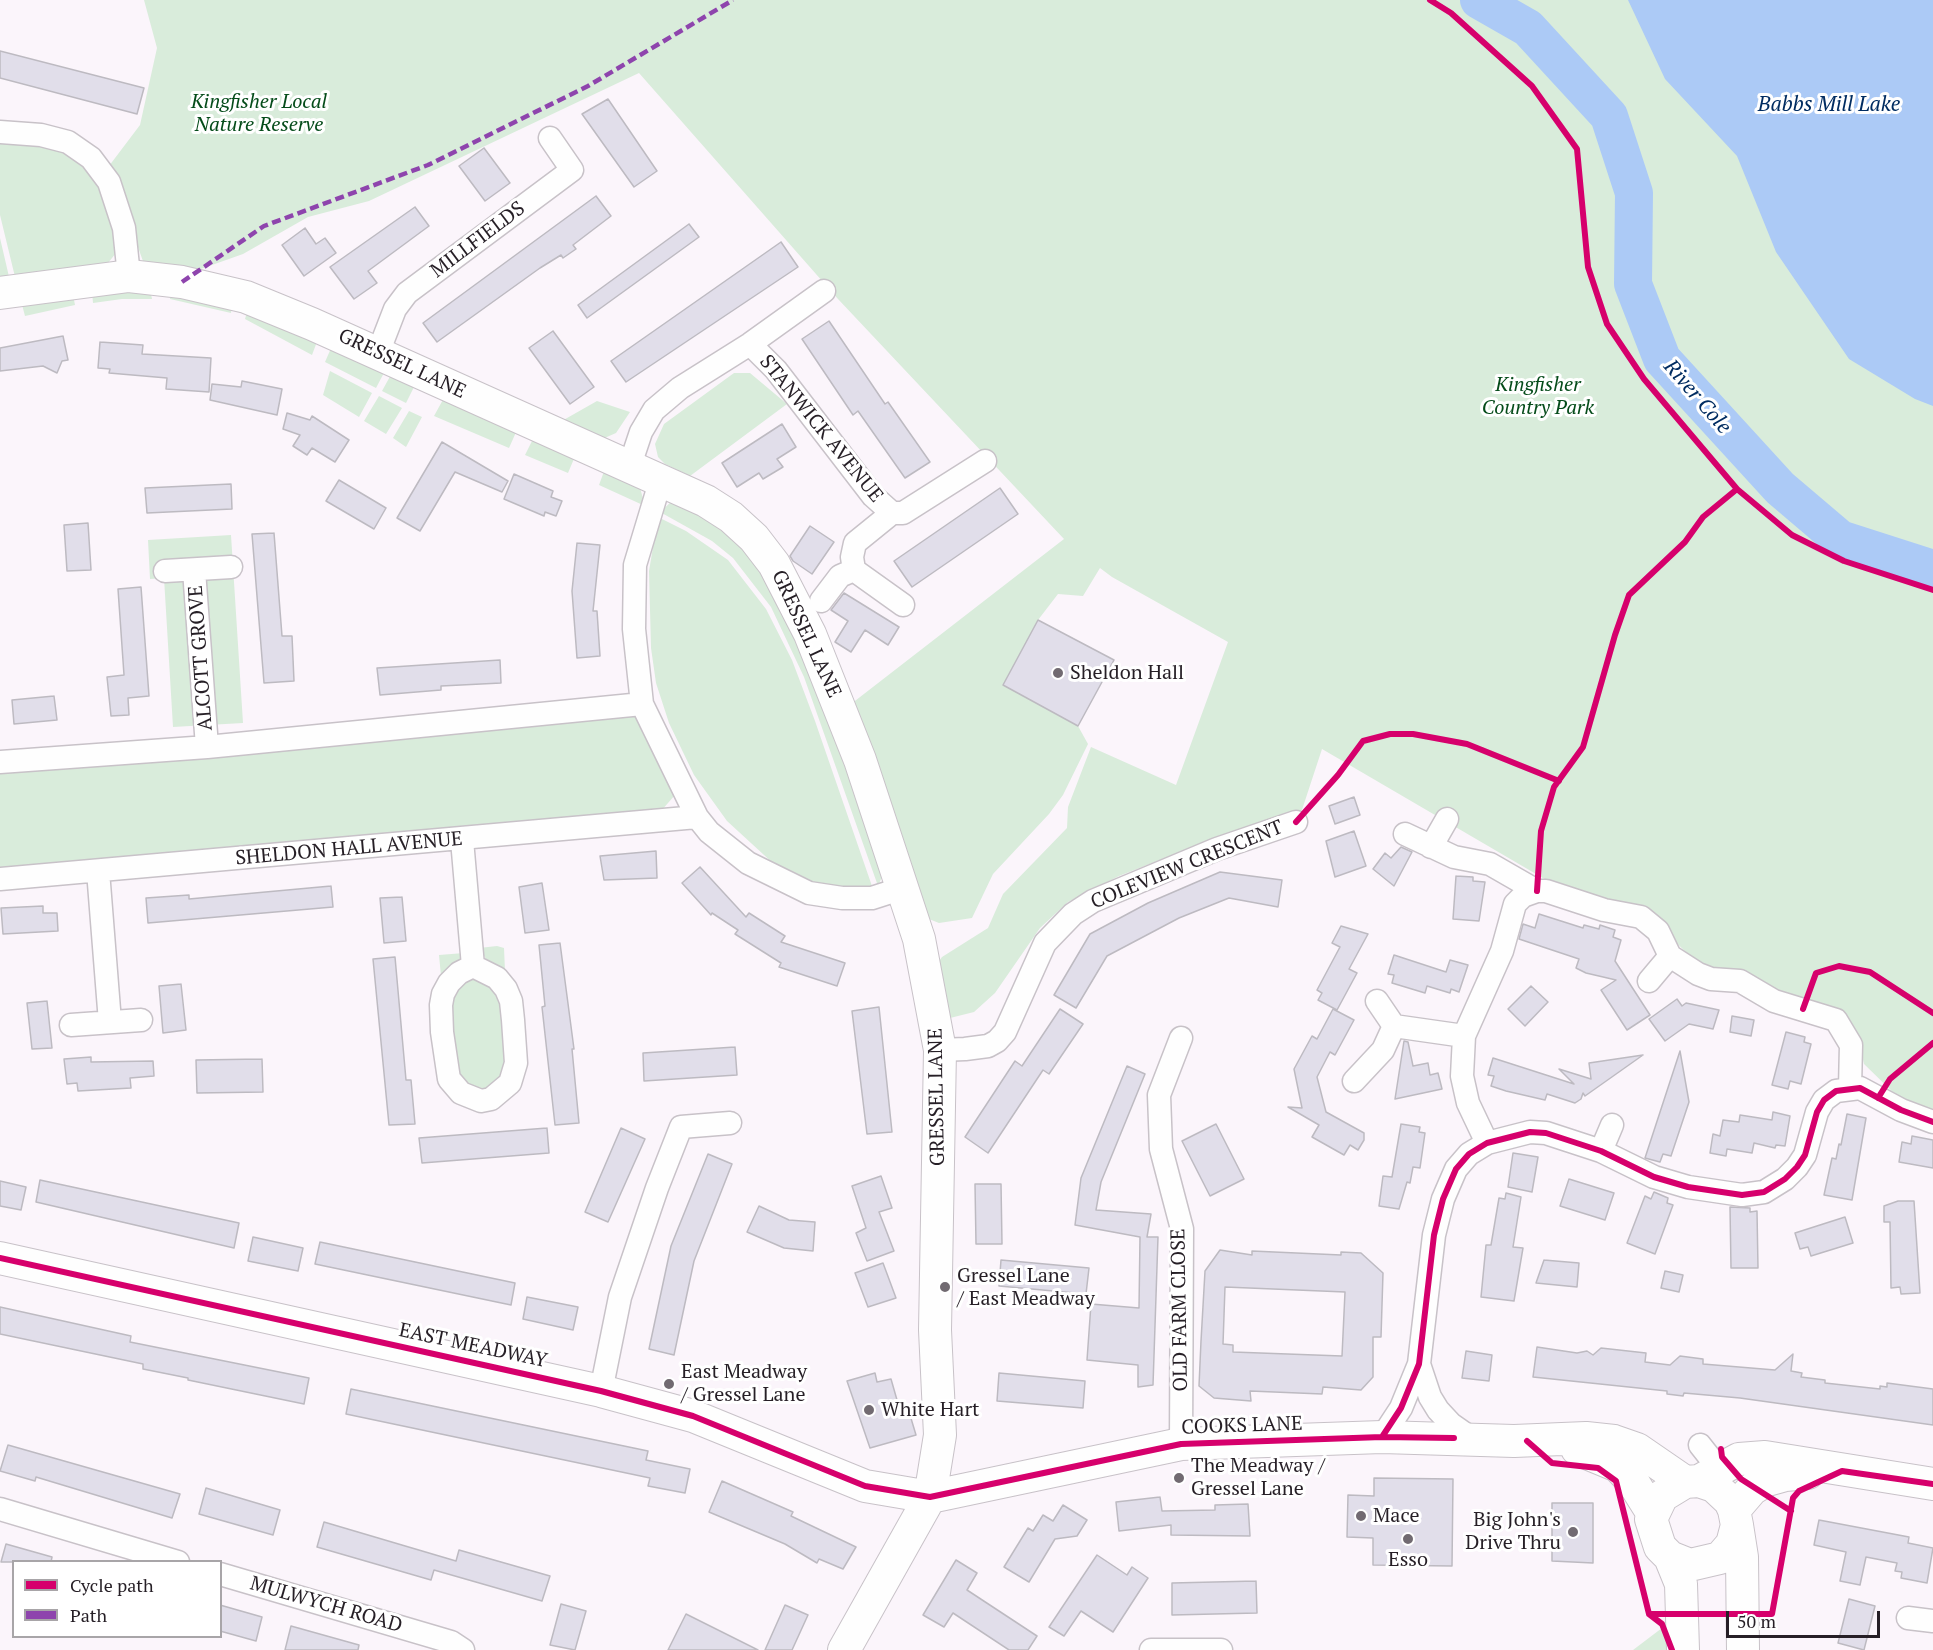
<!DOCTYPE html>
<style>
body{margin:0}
#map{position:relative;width:1933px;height:1650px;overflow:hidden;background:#fbf5fb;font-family:"PT Serif",serif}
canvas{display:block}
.legend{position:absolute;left:12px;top:1560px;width:210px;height:78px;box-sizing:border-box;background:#fff;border:2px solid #a8a5a8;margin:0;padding:8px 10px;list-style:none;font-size:18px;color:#261f26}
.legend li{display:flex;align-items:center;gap:12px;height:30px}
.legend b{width:30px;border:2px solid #a8a5a8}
.scale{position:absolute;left:1726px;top:1611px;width:154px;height:27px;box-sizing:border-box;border:3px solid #261f26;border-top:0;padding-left:8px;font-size:18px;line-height:21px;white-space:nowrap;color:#261f26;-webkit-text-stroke:4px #fff;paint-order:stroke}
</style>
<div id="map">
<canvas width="1933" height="1650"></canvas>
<ul class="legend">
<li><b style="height:8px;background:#d6006c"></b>Cycle path</li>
<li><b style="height:8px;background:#8e44ad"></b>Path</li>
</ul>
<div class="scale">50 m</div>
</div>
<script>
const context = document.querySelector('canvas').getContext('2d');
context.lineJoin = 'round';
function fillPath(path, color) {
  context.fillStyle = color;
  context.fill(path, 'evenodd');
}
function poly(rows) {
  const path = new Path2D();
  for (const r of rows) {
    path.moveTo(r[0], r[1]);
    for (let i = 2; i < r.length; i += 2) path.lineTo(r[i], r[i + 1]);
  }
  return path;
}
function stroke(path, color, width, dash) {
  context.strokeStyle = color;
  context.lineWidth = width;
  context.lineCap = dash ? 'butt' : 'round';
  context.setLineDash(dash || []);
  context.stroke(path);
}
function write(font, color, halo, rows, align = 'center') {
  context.font = font + ' "PT Serif",serif';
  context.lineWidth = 6;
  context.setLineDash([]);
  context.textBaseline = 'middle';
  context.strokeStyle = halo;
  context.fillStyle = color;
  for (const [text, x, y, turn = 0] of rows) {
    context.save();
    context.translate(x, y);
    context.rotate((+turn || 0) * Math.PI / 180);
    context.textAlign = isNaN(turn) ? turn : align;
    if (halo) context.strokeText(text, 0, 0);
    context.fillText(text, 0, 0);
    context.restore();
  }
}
const green = poly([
 [144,0,1933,0,1933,1113,1907,1106,1864,1064,1857,1032,1839,1014,1782,996,1761,980,1696,962,1647,914,1548,881,1322,749,1298,822,1221,836,1119,876,1068,902,1040,928,995,993,974,1012,950,1018,937,964,942,957,988,928,1003,894,1067,828,1068,807,1091,747,1176,785,1228,642,1112,577,1100,568,1083,596,1058,594,1038,620,1003,685,1078,726,1088,744,1063,795,1049,814,993,874,972,918,939,923,929,919,920,911,851,704,1064,539,838,299,639,73,369,201,308,217,243,254,181,276,144,264,109,166,140,125,157,48],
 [0,140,24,140,64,150,86,164,101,184,117,239,116,253,104,268,16,281,0,215],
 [0,238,10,281,0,280],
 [150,289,152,299,122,299,93,303,92,292],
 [171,291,232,305,231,313,170,299],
 [73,295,75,305,25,316,21,301],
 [248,309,318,339,312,355,245,319],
 [332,346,386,369,376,388,325,362],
 [330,371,372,393,359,417,323,395],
 [393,371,416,383,406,403,382,391],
 [734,373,750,373,787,404,690,476,665,464,658,457,655,444,664,424],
 [379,396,402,408,386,434,364,421],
 [445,396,517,430,509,448,434,416],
 [597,401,630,412,616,433,600,440,560,422],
 [409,411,422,417,406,447,393,438],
 [535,435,576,454,568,473,525,455],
 [606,466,639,484,645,506,599,485],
 [671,502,710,517,742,544,769,576,801,646,885,870,878,886,804,677,771,607,733,558,712,541,660,512],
 [658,517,686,531,728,560,766,609,792,660,815,721,873,889,863,891,810,884,776,866,727,821,694,775,669,723,656,683,651,648,649,571],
 [231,535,243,723,173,727,164,578,150,579,148,540],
 [634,715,638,717,675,795,661,811,0,871,0,768],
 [497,946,504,948,505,971,486,959,479,948],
 [464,953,460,961,441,976,439,955],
 [476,976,490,987,505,1010,507,1066,498,1083,485,1089,469,1085,461,1076,455,1064,449,1018,452,998,457,991,469,978],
 [1662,1628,1670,1650,1633,1650]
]);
const water = poly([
 [1628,0,1933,0,1933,406,1915,399,1849,359,1776,252,1737,156,1665,79]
]);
const river = poly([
 [1479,0,1528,28,1609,116,1634,193,1633,284,1662,359,1780,488,1840,539,1933,569]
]);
const building = poly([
 [0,51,144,88,137,114,0,78,0,51],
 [608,99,657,171,634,187,582,114,608,99],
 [484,148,510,183,485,201,459,166,484,148],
 [596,196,611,216,573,245,576,249,563,258,561,255,540,268,437,342,423,323,596,196],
 [415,207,429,226,368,271,377,283,354,299,330,267,415,207],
 [689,224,699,237,587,318,578,305,689,224],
 [305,228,316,244,325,238,336,253,304,276,282,245,305,228],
 [781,242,798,267,626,382,611,361,781,242],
 [829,321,885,404,888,402,930,462,905,478,858,411,853,415,802,339,829,321],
 [553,331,594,387,570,404,529,348,553,331],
 [63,336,68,360,62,361,57,373,43,366,0,371,0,348,63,336],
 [100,342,143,345,142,354,211,358,209,392,166,389,167,378,109,373,110,369,98,368,100,342],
 [242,381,282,389,277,415,210,400,212,384,241,387,242,381],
 [287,413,310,420,312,416,349,440,335,462,312,448,307,455,293,446,300,435,283,429,287,413],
 [782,424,796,447,777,459,783,467,763,479,759,473,737,487,722,463,782,424],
 [442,442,508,481,502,492,455,472,420,531,397,518,442,442],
 [514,474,553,491,551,497,562,501,556,516,545,512,544,516,504,499,514,474],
 [339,480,386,508,374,529,326,501,339,480],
 [231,484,232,509,147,513,145,488,231,484],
 [1000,488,1018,514,912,587,894,561,1000,488],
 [88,523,91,570,67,571,64,525,88,523],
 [810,526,834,542,812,574,793,561,790,556,810,526],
 [274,533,282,636,292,636,294,681,264,683,252,534,274,533],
 [577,543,600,545,593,611,597,611,600,656,577,658,572,591,577,543],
 [141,587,149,696,128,698,129,715,111,716,107,677,124,675,118,589,141,587],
 [844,593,899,627,888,645,865,630,851,652,835,642,848,621,831,610,844,593],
 [1038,620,1114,660,1078,726,1003,685,1038,620],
 [500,660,501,683,441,686,441,690,380,695,377,668,500,660],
 [54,696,57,720,14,724,12,700,54,696],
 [1354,797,1360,815,1335,824,1329,806,1354,797],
 [1354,831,1366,866,1335,877,1326,841,1354,831],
 [1401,847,1412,852,1394,886,1373,869,1385,853,1391,858,1401,847],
 [656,851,657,878,604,880,600,856,656,851],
 [700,867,746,917,749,913,785,936,781,942,845,963,837,986,779,967,781,963,735,934,738,930,712,913,711,915,682,883,700,867],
 [1220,872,1282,880,1278,907,1229,898,1179,918,1107,956,1076,1008,1054,995,1090,934,1148,903,1220,872],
 [1456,876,1473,877,1473,881,1485,882,1479,921,1453,919,1456,876],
 [542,883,549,930,525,933,519,887,542,883],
 [331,886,333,907,148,923,146,898,189,895,189,899,331,886],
 [402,897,406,941,384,943,380,898,402,897],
 [43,906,43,913,57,913,58,931,3,934,1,908,43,906],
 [1539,914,1583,928,1584,925,1599,929,1600,925,1615,930,1613,937,1621,940,1615,961,1650,1015,1627,1030,1601,990,1616,980,1586,973,1576,968,1579,959,1519,939,1523,924,1535,928,1539,914],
 [1341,926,1368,934,1349,969,1357,973,1337,1010,1318,1000,1322,993,1317,990,1340,947,1332,943,1341,926],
 [560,943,574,1049,572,1049,579,1123,555,1125,542,1007,545,1006,539,945,560,943],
 [1394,955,1446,972,1450,960,1468,965,1459,992,1451,989,1450,993,1427,986,1425,993,1392,983,1394,975,1388,974,1394,955],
 [395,957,406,1080,411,1080,415,1124,389,1125,373,959,395,957],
 [181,984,186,1030,163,1033,159,986,181,984],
 [1531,986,1548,1002,1525,1026,1508,1009,1531,986],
 [1677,999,1682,1006,1686,1003,1719,1010,1713,1029,1689,1024,1665,1041,1649,1019,1677,999],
 [47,1001,52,1048,32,1049,27,1003,47,1001],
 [879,1007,892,1132,867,1134,852,1011,879,1007],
 [1060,1009,1083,1024,1049,1074,1043,1070,988,1153,965,1137,1015,1061,1022,1066,1060,1009],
 [1333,1009,1354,1020,1335,1055,1330,1052,1317,1077,1326,1112,1364,1133,1364,1140,1358,1150,1350,1145,1344,1155,1312,1137,1319,1125,1288,1107,1302,1108,1294,1069,1312,1036,1317,1039,1333,1009],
 [1732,1016,1754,1020,1751,1036,1730,1032,1732,1016],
 [1786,1032,1805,1037,1804,1042,1811,1044,1801,1084,1790,1081,1788,1089,1772,1085,1786,1032],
 [1404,1041,1408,1042,1413,1066,1428,1063,1430,1075,1438,1073,1442,1089,1395,1099,1404,1041],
 [735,1047,737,1075,644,1081,643,1053,735,1047],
 [1680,1051,1689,1102,1671,1156,1663,1154,1660,1162,1645,1158,1680,1051],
 [1643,1055,1585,1096,1583,1093,1581,1099,1575,1103,1547,1094,1545,1100,1506,1091,1491,1086,1494,1076,1488,1075,1493,1058,1574,1084,1559,1069,1591,1079,1589,1063,1643,1055],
 [91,1057,91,1062,153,1061,154,1076,130,1078,131,1088,78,1091,77,1083,67,1084,64,1059,91,1057],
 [262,1059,263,1092,197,1093,196,1060,262,1059],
 [1127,1066,1145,1074,1101,1182,1096,1210,1151,1214,1147,1237,1158,1237,1153,1385,1138,1387,1138,1365,1087,1360,1091,1304,1139,1308,1140,1237,1075,1225,1081,1178,1127,1066],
 [1773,1112,1790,1116,1785,1146,1776,1145,1775,1148,1754,1143,1752,1153,1727,1149,1726,1156,1710,1153,1713,1134,1720,1136,1723,1120,1739,1122,1740,1115,1772,1120,1773,1112],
 [1847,1114,1866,1118,1852,1200,1824,1195,1832,1158,1836,1159,1839,1144,1841,1145,1847,1114],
 [1216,1124,1244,1179,1210,1196,1182,1141,1216,1124],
 [1401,1124,1420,1127,1419,1132,1425,1133,1420,1168,1413,1167,1410,1183,1407,1182,1399,1209,1379,1206,1383,1176,1392,1177,1401,1124],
 [547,1128,549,1153,422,1163,419,1138,547,1128],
 [621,1128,645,1139,608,1222,585,1212,621,1128],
 [1912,1136,1933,1140,1933,1168,1899,1162,1902,1142,1911,1144,1912,1136],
 [1513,1153,1538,1157,1532,1192,1508,1187,1513,1153],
 [708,1154,732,1164,694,1261,674,1355,649,1349,671,1246,708,1154],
 [881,1176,892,1208,879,1212,894,1251,867,1261,856,1233,866,1228,852,1186,881,1176],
 [1569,1179,1614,1193,1605,1220,1560,1206,1569,1179],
 [40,1180,239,1223,234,1248,36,1202,40,1180],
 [0,1181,26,1187,21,1210,0,1206,0,1181],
 [975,1184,1001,1184,1002,1244,976,1244,975,1184],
 [1654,1192,1668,1198,1667,1203,1673,1205,1655,1254,1627,1243,1645,1196,1651,1199,1654,1192],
 [1506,1193,1521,1197,1513,1247,1523,1248,1514,1301,1481,1297,1486,1245,1491,1245,1499,1198,1505,1199,1506,1193],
 [1898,1201,1914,1201,1920,1293,1901,1294,1900,1287,1891,1288,1890,1222,1884,1222,1884,1206,1898,1201],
 [759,1206,789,1220,815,1222,813,1251,784,1248,747,1232,759,1206],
 [1730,1207,1750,1208,1750,1212,1757,1211,1758,1268,1731,1268,1730,1207],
 [1845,1217,1853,1243,1811,1256,1808,1247,1800,1249,1795,1233,1845,1217],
 [253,1237,303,1248,298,1271,248,1261,253,1237],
 [320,1242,515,1283,511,1305,315,1264,320,1242],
 [1220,1250,1252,1255,1252,1251,1341,1255,1341,1252,1361,1253,1383,1273,1381,1337,1373,1337,1373,1377,1361,1390,1323,1387,1322,1394,1250,1391,1251,1401,1214,1398,1199,1386,1201,1341,1205,1271,1220,1250],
 [1225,1287,1345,1292,1342,1356,1233,1352,1233,1345,1223,1344,1225,1287],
 [1001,1260,1089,1268,1086,1294,999,1286,1001,1260],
 [1544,1260,1579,1263,1577,1287,1536,1283,1544,1260],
 [883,1263,896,1298,868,1307,855,1273,883,1263],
 [1665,1271,1683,1275,1679,1292,1661,1288,1665,1271],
 [527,1297,578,1307,573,1330,523,1319,527,1297],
 [0,1307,131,1336,130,1342,309,1378,304,1404,188,1380,188,1378,143,1369,143,1364,0,1334,0,1307],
 [1537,1347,1577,1353,1587,1351,1593,1355,1601,1348,1646,1353,1645,1362,1670,1365,1680,1356,1703,1359,1703,1364,1775,1370,1793,1354,1791,1371,1802,1373,1801,1377,1825,1380,1825,1383,1880,1389,1880,1386,1887,1387,1887,1383,1933,1389,1933,1425,1740,1398,1684,1393,1683,1396,1667,1394,1667,1391,1533,1377,1537,1347],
 [1466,1351,1492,1355,1489,1381,1462,1378,1466,1351],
 [875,1373,877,1382,891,1379,899,1407,907,1405,916,1435,870,1448,847,1381,875,1373],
 [999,1373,1085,1381,1083,1408,997,1401,999,1373],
 [351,1389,648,1451,646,1460,690,1469,685,1493,648,1486,650,1478,346,1414,351,1389],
 [8,1445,180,1494,172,1518,36,1477,35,1481,0,1471,8,1445],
 [1374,1478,1453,1479,1452,1566,1373,1565,1373,1538,1347,1537,1348,1495,1374,1496,1374,1478],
 [722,1481,793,1512,791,1516,856,1547,843,1569,819,1559,817,1563,785,1544,709,1512,722,1481],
 [206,1488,280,1510,273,1535,199,1514,206,1488],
 [1160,1497,1162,1511,1215,1510,1215,1505,1248,1504,1250,1536,1171,1535,1171,1525,1119,1531,1116,1502,1160,1497],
 [1552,1503,1593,1503,1593,1563,1552,1561,1552,1503],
 [1063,1505,1087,1520,1077,1536,1055,1539,1029,1582,1004,1567,1028,1528,1033,1531,1043,1515,1053,1521,1063,1505],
 [1819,1520,1909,1537,1908,1543,1933,1548,1927,1583,1901,1578,1902,1572,1895,1571,1897,1563,1866,1557,1860,1585,1840,1581,1846,1552,1814,1545,1819,1520],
 [324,1522,456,1561,459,1550,550,1576,542,1601,434,1570,431,1580,317,1547,324,1522],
 [6,1544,52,1557,51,1562,1,1562,6,1544],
 [1097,1555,1127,1575,1132,1567,1148,1578,1113,1632,1081,1611,1064,1636,1049,1627,1097,1555],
 [956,1560,977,1573,967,1590,1037,1636,1028,1650,1009,1650,953,1613,944,1627,923,1615,956,1560],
 [1256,1581,1257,1613,1172,1615,1172,1583,1256,1581],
 [1849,1599,1875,1606,1864,1650,1838,1643,1849,1599],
 [561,1604,586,1611,575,1650,550,1645,561,1604],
 [220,1605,262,1617,256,1641,220,1631,220,1605],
 [785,1605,808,1615,792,1650,765,1650,785,1605],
 [686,1614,758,1650,668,1650,686,1614],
 [291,1626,359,1645,358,1650,285,1650,291,1626]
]);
const street = poly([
 [0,132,41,135,68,142,91,158,109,182,124,228,129,276],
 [750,344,776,370,873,496,892,513,903,513,985,461],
 [378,353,395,309,407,293,572,170,550,138],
 [630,465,641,432,654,410,680,388,750,344,824,291],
 [661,479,635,565,634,629,642,704,697,817,709,832,748,863,809,893,842,898,872,898,903,888],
 [892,513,855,543,852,557,854,570,903,605],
 [194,570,207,747],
 [165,571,231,567],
 [821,601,840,576,854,570],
 [0,762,207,747,642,704],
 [1405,834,1454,857,1490,864,1537,891],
 [462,840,473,966,497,978,506,989,511,1001,513,1020,516,1063,510,1083,491,1099,481,1101,461,1093,449,1079,442,1032,441,1005,443,994,449,983,459,973,473,966],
 [1431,847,1447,819],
 [98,871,110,1022],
 [0,879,697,817],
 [1649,981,1670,956],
 [1377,1001,1394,1026],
 [71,1025,141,1020],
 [940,1050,965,1049,988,1046,997,1041,1005,1032,1045,943,1073,914,1093,901,1217,849,1296,822],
 [1354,1081,1383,1050,1394,1026,1464,1036],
 [1487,1143,1468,1103,1462,1076,1464,1036,1502,951,1515,904,1523,896,1537,891,1546,891,1604,910,1641,917,1658,931,1670,956,1698,974,1711,979,1740,981,1774,1001,1836,1020,1851,1045,1850,1088],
 [1601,1151,1612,1125],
 [1419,1364,1430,1397,1438,1410,1451,1424,1471,1438],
 [601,1391,620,1297,657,1188,681,1127,730,1123],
 [1382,1437,1401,1408,1419,1364,1434,1235,1443,1199,1456,1169,1469,1154,1487,1143,1530,1132,1546,1133,1601,1151,1654,1177,1688,1187,1742,1195,1764,1192,1785,1179,1797,1167,1805,1155,1817,1112,1824,1100,1836,1091,1860,1088,1901,1110,1933,1122],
 [1181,1444,1182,1229,1161,1149,1159,1095,1181,1038],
 [1700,1445,1719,1469],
 [0,1509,178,1562],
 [220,1574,451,1642,463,1650],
 [1908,1618,1933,1621],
 [1151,1650,1221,1650]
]);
const secondary = poly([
 [0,293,129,276,182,282,246,297,312,324,706,501,731,517,754,538,774,564,810,634,860,760,919,939,940,1050,935,1330,940,1435,930,1497,844,1650],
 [0,1258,601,1391,693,1416,865,1486,930,1497,1181,1444,1382,1437,1514,1441,1586,1438,1614,1441,1637,1449,1685,1482],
 [1577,1449,1618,1466,1633,1482,1653,1514],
 [1699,1481,1739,1459,1765,1457,1933,1484],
 [1734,1510,1752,1489,1767,1480,1785,1475,1808,1473],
 [1737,1525,1732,1544,1720,1558,1690,1565,1670,1557,1660,1547,1651,1519,1662,1496,1685,1482,1699,1481,1714,1486,1730,1501,1734,1510,1737,1525,1742,1557,1743,1650],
 [1670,1557,1681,1584,1683,1650]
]);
const quiet = poly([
 [182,282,264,226,428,165,588,86,733,0]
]);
const cycleway = poly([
 [1430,0,1451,13,1532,86,1577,149,1588,267,1607,324,1644,379,1737,489,1792,535,1844,561,1933,590],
 [1296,822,1338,775,1363,741,1390,734,1413,734,1467,744,1559,781],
 [1537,891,1541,831,1554,787,1583,747,1615,635,1629,595,1685,542,1703,517,1737,489],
 [1803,1009,1816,973,1839,966,1870,972,1933,1013],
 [1878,1098,1890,1079,1933,1043],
 [0,1258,601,1391,693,1416,865,1486,930,1497,1181,1444,1382,1437,1454,1438],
 [1382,1437,1401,1408,1419,1364,1434,1235,1443,1199,1456,1169,1469,1154,1487,1143,1530,1132,1546,1133,1601,1151,1654,1177,1688,1187,1742,1195,1764,1192,1785,1179,1797,1167,1805,1155,1817,1112,1824,1100,1836,1091,1860,1088,1901,1110,1933,1122],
 [1527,1441,1552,1463,1598,1468,1616,1481,1649,1614,1662,1624,1672,1650],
 [1721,1449,1722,1457,1741,1479,1791,1511],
 [1649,1614,1772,1614,1793,1498,1799,1491,1842,1471,1933,1484]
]);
const markers = [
 [1058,673,6,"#716a71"],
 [945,1287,6,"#716a71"],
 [669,1384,6,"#716a71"],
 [869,1410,6,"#716a71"],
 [1179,1478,6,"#716a71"],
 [1361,1516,6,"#716a71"],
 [1573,1532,6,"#716a71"],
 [1408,1539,6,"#716a71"]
];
const parkNames = [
 ["Kingfisher Local",259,102],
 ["Nature Reserve",259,125],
 ["Kingfisher",1538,385],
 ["Country Park",1538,408]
];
const streetNames = [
 ["MILLFIELDS",478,240,-37],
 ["GRESSEL LANE",402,364,25],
 ["STANWICK AVENUE",821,429,51],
 ["GRESSEL LANE",806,634,65],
 ["ALCOTT GROVE",201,658,-94],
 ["SHELDON HALL AVENUE",349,849,-5],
 ["COLEVIEW CRESCENT",1187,865,-22],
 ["GRESSEL LANE",937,1097,-91],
 ["OLD FARM CLOSE",1180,1310,-91],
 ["EAST MEADWAY",473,1346,12],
 ["COOKS LANE",1242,1426,-2],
 ["MULWYCH ROAD",326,1605,16]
];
const poiNames = [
 ["Sheldon Hall",1070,673],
 ["Gressel Lane",957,1276],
 ["/ East Meadway",957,1299],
 ["East Meadway",681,1372],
 ["/ Gressel Lane",681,1395],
 ["White Hart",881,1410],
 ["The Meadway /",1191,1466],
 ["Gressel Lane",1191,1489],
 ["Mace",1373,1516],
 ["Big John's",1561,1520,"right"],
 ["Drive Thru",1561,1543,"right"],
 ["Esso",1408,1560,"center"]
];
const waterNames = [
 ["Babbs Mill Lake",1829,105],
 ["River Cole",1697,397,49]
];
fillPath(green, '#d9ecdb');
fillPath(water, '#accaf6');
stroke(river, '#accaf6', 38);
fillPath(building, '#e1deea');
stroke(building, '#bdbac1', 1.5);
stroke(street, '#c8c2c8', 25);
stroke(secondary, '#c8c2c8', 34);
stroke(street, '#fefefe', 22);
stroke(secondary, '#fefefe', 32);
stroke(quiet, '#8e44ad', 4.5, [9, 4.5]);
stroke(cycleway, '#d6006c', 6);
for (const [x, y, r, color] of markers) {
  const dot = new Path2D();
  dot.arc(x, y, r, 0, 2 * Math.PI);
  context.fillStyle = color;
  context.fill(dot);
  stroke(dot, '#fff', 2);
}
write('italic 20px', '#054c1a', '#fff', parkNames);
write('20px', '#261f26', '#fff', streetNames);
write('20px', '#261f26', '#fff', poiNames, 'left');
write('italic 21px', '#002c61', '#fff', waterNames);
</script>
